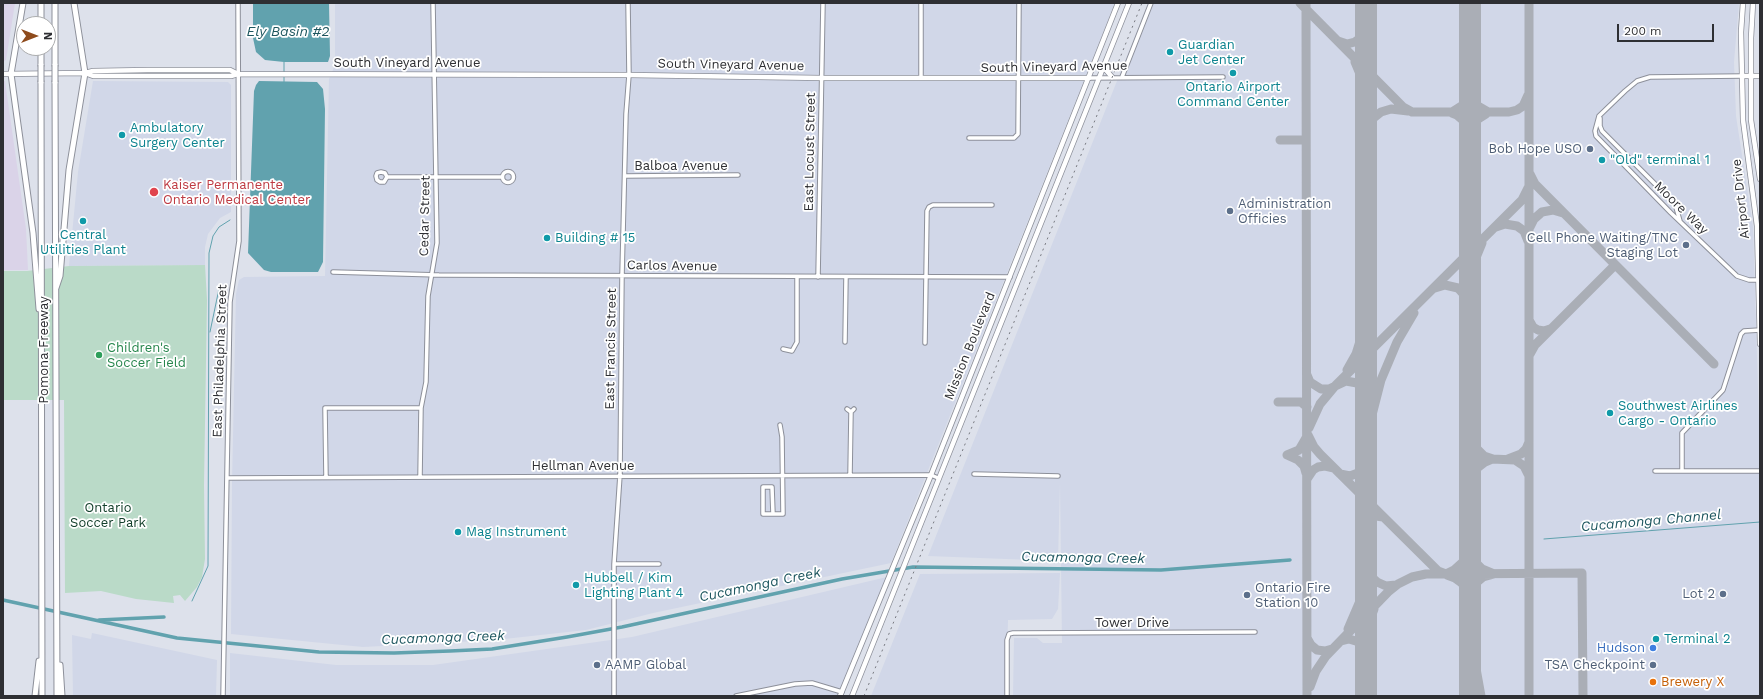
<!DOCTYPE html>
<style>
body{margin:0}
#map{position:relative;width:1763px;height:699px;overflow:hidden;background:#dde1eb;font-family:"Work Sans",sans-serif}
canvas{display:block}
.frame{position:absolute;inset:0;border:4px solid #2e2f33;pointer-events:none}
.north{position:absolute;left:16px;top:16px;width:40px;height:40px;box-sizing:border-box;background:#fff;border:1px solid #abacad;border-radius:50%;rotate:90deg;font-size:11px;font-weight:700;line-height:16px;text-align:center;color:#2e2f33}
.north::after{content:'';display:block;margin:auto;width:14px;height:18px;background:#8e4b1d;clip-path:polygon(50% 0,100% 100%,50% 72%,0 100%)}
.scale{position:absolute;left:1617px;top:24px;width:97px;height:18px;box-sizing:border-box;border:2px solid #2e2f33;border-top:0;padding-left:5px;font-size:12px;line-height:14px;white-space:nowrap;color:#2e2f33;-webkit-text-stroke:3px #fff;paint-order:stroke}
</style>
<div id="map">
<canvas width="1763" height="699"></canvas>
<div class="frame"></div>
<div class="north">N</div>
<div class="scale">200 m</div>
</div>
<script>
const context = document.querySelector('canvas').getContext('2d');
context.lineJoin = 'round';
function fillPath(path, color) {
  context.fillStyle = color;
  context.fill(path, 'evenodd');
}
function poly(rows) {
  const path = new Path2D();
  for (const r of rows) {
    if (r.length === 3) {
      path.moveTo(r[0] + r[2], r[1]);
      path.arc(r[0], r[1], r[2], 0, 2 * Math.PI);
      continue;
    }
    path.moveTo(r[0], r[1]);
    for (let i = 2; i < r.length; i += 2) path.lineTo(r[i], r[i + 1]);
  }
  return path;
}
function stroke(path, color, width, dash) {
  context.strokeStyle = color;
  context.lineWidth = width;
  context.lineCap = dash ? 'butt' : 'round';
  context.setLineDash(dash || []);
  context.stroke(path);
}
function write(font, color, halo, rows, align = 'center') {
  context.font = font + ' "Work Sans",sans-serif';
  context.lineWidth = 3.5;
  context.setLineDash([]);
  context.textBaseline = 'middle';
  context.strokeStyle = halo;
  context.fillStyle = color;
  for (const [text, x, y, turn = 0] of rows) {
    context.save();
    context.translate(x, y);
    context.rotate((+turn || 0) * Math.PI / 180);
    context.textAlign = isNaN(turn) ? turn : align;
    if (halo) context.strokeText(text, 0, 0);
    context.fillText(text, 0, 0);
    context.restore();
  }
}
const commercial = poly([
 [3,3,15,3,6,60,3,62],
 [3,81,5,81,26,229,28,270,3,270]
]);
const built = poly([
 [335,3,1115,3,891,563,653,613,586,630,495,640,363,647,231,634,232,483,236,294,239,280,244,277,325,276,329,79,335,65],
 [1148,3,1739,3,1734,62,1736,116,1753,227,1760,453,1760,696,1013,696,1014,638,1037,638,1043,643,1062,643,1060,483,1058,561,928,556],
 [93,81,228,82,231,85,231,212,220,218,208,234,205,247,205,265,69,266,78,172],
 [1060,573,1058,609,1052,619,1008,620,1006,696,871,696,920,574],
 [887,577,838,696,230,696,230,653,336,665,433,665,632,637],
 [92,633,217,660,216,696,73,696,72,635,91,639]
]);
const green = poly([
 [205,265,207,300,204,485,205,559,202,577,197,587,185,601,180,595,173,596,174,603,136,599,101,591,65,593,64,400,3,400,3,271,27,271,69,266]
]);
const water = poly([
 [253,3,329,3,330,56,328,62,284,62,265,60,256,52,253,38],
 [259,81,317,82,323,89,325,109,323,262,318,272,271,272,264,270,248,253,254,91,256,85]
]);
const stream = poly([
 [284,62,284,72],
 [284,77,284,82],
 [210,332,220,284],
 [1544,539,1760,522],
 [192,601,208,566,209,253,213,236,219,227,230,220]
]);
const canal = poly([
 [3,600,177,638,319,652,394,653,450,651,492,649,567,637,622,627,842,579,913,567,1161,570,1290,560],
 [99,620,164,617]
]);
const taxiway = poly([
 [1300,3,1403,107,1412,112,1509,112,1517,110,1523,106,1528,95],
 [1306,3,1307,696],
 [1529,3,1529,696],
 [1338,41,1347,44,1355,42,1362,37,1366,28],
 [1355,62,1363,81,1366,97],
 [1470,90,1476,105,1488,112],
 [1452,112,1463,105,1468,98,1470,90],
 [1452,113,1457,115,1464,121,1470,136],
 [1366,135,1371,120,1381,112,1391,109,1408,111],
 [1470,136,1475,121,1486,114],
 [1280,140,1306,140],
 [1530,174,1535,184,1714,364],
 [1496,227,1505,224,1517,226,1524,231,1528,241],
 [1530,227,1534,219,1542,212,1553,210,1563,213],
 [1464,256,1470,236],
 [1435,288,1445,285,1458,288,1467,298,1470,309],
 [1470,293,1475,260,1482,243],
 [1529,320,1533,327,1538,330,1544,331,1550,329],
 [1530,354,1535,345,1615,265],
 [1347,370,1356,354,1361,338,1366,309],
 [1307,375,1310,382,1321,389,1329,389,1346,381,1357,383,1364,390,1366,399],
 [1278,402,1301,402,1307,407],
 [1309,428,1320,404,1335,386,1522,200,1528,188],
 [1470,432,1473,444,1477,449,1484,456,1493,459],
 [1308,435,1314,447,1320,454,1438,571,1446,574,1582,573,1583,696],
 [1306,438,1299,450,1287,455,1298,460,1304,466,1306,473],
 [1366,457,1371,419,1381,380,1397,342,1414,313],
 [1508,459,1521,454,1526,449,1529,442],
 [1340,474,1350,476,1358,473,1363,468,1366,459],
 [1307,479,1313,470,1318,467,1325,466,1334,468],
 [1470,487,1471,478,1476,469,1485,462,1492,459,1515,460,1524,466,1528,474],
 [1361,497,1366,518],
 [1366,532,1369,519,1376,516,1383,517],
 [1470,546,1475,562,1482,569,1494,574,1483,577,1477,582,1472,590,1470,601],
 [1367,567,1370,576,1377,582,1386,586,1396,585],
 [1447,575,1455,578,1462,583,1468,595,1475,663,1481,696],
 [1348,629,1360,601,1366,569],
 [1307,638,1311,645,1317,650,1325,651,1332,649],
 [1366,639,1369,623,1374,609],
 [1341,641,1349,639,1359,642,1364,649,1366,658],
 [1310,687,1316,671,1326,656,1388,592,1398,584,1412,577,1426,574,1446,574,1454,570,1464,561,1470,545]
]);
const runway = poly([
 [1366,3,1366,696],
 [1470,3,1470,696]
]);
const minor = poly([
 [921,3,921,78],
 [1742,76,1650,77,1637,81,1625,91,1599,116,1595,131,1596,136,1671,213,1737,276,1749,280,1758,280],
 [1122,77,1151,3],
 [1089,78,1223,77],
 [1600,118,1600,126,1602,131,1675,204,1680,221],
 [969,138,1014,138,1018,134,1019,3],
 [508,177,5.5],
 [625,176,738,175],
 [387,177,384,182,380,182,377,180,376,176,377,173,381,172,385,173,387,177,502,177],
 [333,272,439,275,1010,277],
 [818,277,823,3],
 [845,342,846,277],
 [925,343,927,211,929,207,933,205,992,205],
 [783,349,792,351,797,342,797,277],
 [847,409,851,412,854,409],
 [1655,471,1760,471],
 [1682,471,1682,433,1723,390,1741,334,1744,331,1760,330],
 [974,474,1058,476],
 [850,475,851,412],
 [326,477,325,408,421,408],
 [420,477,421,408,426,382,428,296,437,243,433,3],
 [227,478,931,475,938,478],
 [773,514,772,487,763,487,763,514,783,514,782,437,780,425],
 [614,564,659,564],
 [223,696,230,302,239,241,238,3],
 [614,696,614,564,620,475,622,275,626,114,629,75,628,3],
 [736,696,795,684,812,683,842,692],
 [1007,696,1007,640,1009,634,1013,633,1255,632]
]);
const major = poly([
 [1743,3,1741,32,1743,120,1757,226,1760,344],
 [1753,3,1751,38,1751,120,1760,179],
 [1105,64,1105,69,1112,77],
 [85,73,93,76,231,76,238,74,629,75,822,78,1089,78],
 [3,74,85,73,93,71,147,70,230,70,238,74],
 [1742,76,1760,76],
 [840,696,931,475,1118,3],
 [852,696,1129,3]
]);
const highway = poly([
 [23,3,11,74,33,233,39,309],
 [55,3,55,65],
 [41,24,41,3],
 [41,65,41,48],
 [41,82,42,696],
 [55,82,57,696],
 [56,288,60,276,69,170,85,73,74,3],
 [60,665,62,696],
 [35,696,39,661]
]);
const rail = poly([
 [864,696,1142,3]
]);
const highwayBridge = poly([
 [41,65,41,82],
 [55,82,55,65]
]);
const markers = [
 [1170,52,4,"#0f9aa8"],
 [1233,73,4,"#0f9aa8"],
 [122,135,4,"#0f9aa8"],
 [1590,149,4,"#5c6f8a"],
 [1602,160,4,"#0f9aa8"],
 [154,192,5,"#e0444e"],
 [1230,211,4,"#5c6f8a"],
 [83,221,4,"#0f9aa8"],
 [547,238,4,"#0f9aa8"],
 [1686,245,4,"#5c6f8a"],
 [99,355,4,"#2e9e5b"],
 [1610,413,4,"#0f9aa8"],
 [458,532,4,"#0f9aa8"],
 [576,585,4,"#0f9aa8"],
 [1723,594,4,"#5c6f8a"],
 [1247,595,4,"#5c6f8a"],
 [1656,639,4,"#0f9aa8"],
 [1653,648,4,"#3f7fe0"],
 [597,665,4,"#5c6f8a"],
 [1653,665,4,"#5c6f8a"],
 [1653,682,4,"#e8710a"]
];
const cultureNames = [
 ["Guardian",1178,45],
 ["Jet Center",1178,60],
 ["Ontario Airport",1233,87,"center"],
 ["Command Center",1233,102,"center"],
 ["Ambulatory",130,128],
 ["Surgery Center",130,143],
 ["\"Old\" terminal 1",1610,160],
 ["Central",83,235,"center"],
 ["Utilities Plant",83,250,"center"],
 ["Building # 15",555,238],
 ["Southwest Airlines",1618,406],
 ["Cargo - Ontario",1618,421],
 ["Mag Instrument",466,532],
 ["Hubbell / Kim",584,578],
 ["Lighting Plant 4",584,593],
 ["Terminal 2",1664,639]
];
const streetNames = [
 ["South Vineyard Avenue",407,63],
 ["South Vineyard Avenue",731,65,1],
 ["South Vineyard Avenue",1054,67,-1],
 ["East Locust Street",810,152,-89],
 ["Balboa Avenue",681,166],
 ["Airport Drive",1741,199,-96],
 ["Moore Way",1681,208,44],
 ["Cedar Street",425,216,-89],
 ["Carlos Avenue",672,266,1],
 ["Mission Boulevard",970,346,-68],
 ["East Francis Street",611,349,-89],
 ["Pomona Freeway",44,350,-90],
 ["East Philadelphia Street",220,361,-88],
 ["Hellman Avenue",583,466],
 ["Tower Drive",1132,623]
];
const serviceNames = [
 ["Bob Hope USO",1582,149],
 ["Administration",1238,204,"left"],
 ["Officies",1238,219,"left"],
 ["Cell Phone Waiting/TNC",1678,238],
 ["Staging Lot",1678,253],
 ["Ontario Fire",1255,588,"left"],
 ["Station 10",1255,603,"left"],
 ["Lot 2",1715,594],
 ["AAMP Global",605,665,"left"],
 ["TSA Checkpoint",1645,665]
];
const healthNames = [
 ["Kaiser Permanente",163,185],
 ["Ontario Medical Center",163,200]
];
const leisureNames = [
 ["Children's",107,348],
 ["Soccer Field",107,363]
];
const parkNames = [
 ["Ontario",108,508],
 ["Soccer Park",108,523]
];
const shopNames = [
 ["Hudson",1645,648]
];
const foodNames = [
 ["Brewery X",1661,682]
];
const waterNames = [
 ["Ely Basin #2",288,32],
 ["Cucamonga Channel",1651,521,-5],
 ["Cucamonga Creek",1083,558,1],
 ["Cucamonga Creek",760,585,-12],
 ["Cucamonga Creek",443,638,-2]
];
fillPath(commercial, '#dad3e8');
fillPath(built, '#d1d7e8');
fillPath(green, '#badac8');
fillPath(water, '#61a2ae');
stroke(stream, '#61a2ae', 1);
stroke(canal, '#61a2ae', 3.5);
stroke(taxiway, '#aaaeb6', 9);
stroke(runway, '#aaaeb6', 22);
stroke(minor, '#8d909a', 5.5);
stroke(major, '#8d909a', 6);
stroke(highway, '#8d909a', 7);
stroke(minor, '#fff', 3.5);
stroke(major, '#fff', 4.5);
stroke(highway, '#fff', 5);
stroke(rail, '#787a81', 1, [2, 4]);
stroke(highwayBridge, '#8d909a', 7, []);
stroke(highwayBridge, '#fff', 5);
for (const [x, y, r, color] of markers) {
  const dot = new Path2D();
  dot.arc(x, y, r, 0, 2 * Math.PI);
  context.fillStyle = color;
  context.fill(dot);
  stroke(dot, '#fff', 1.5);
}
write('13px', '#0d838f', '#fff', cultureNames, 'left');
write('13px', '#2e2f33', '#fff', streetNames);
write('13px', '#4e5e75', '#fff', serviceNames, 'right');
write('13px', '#be3a42', '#fff', healthNames, 'left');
write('13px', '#27864d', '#fff', leisureNames, 'left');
write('13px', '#14402c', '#fff', parkNames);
write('13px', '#366cbe', '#fff', shopNames, 'right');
write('13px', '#c56008', '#fff', foodNames, 'left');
write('italic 14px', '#1d565f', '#fff', waterNames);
</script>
